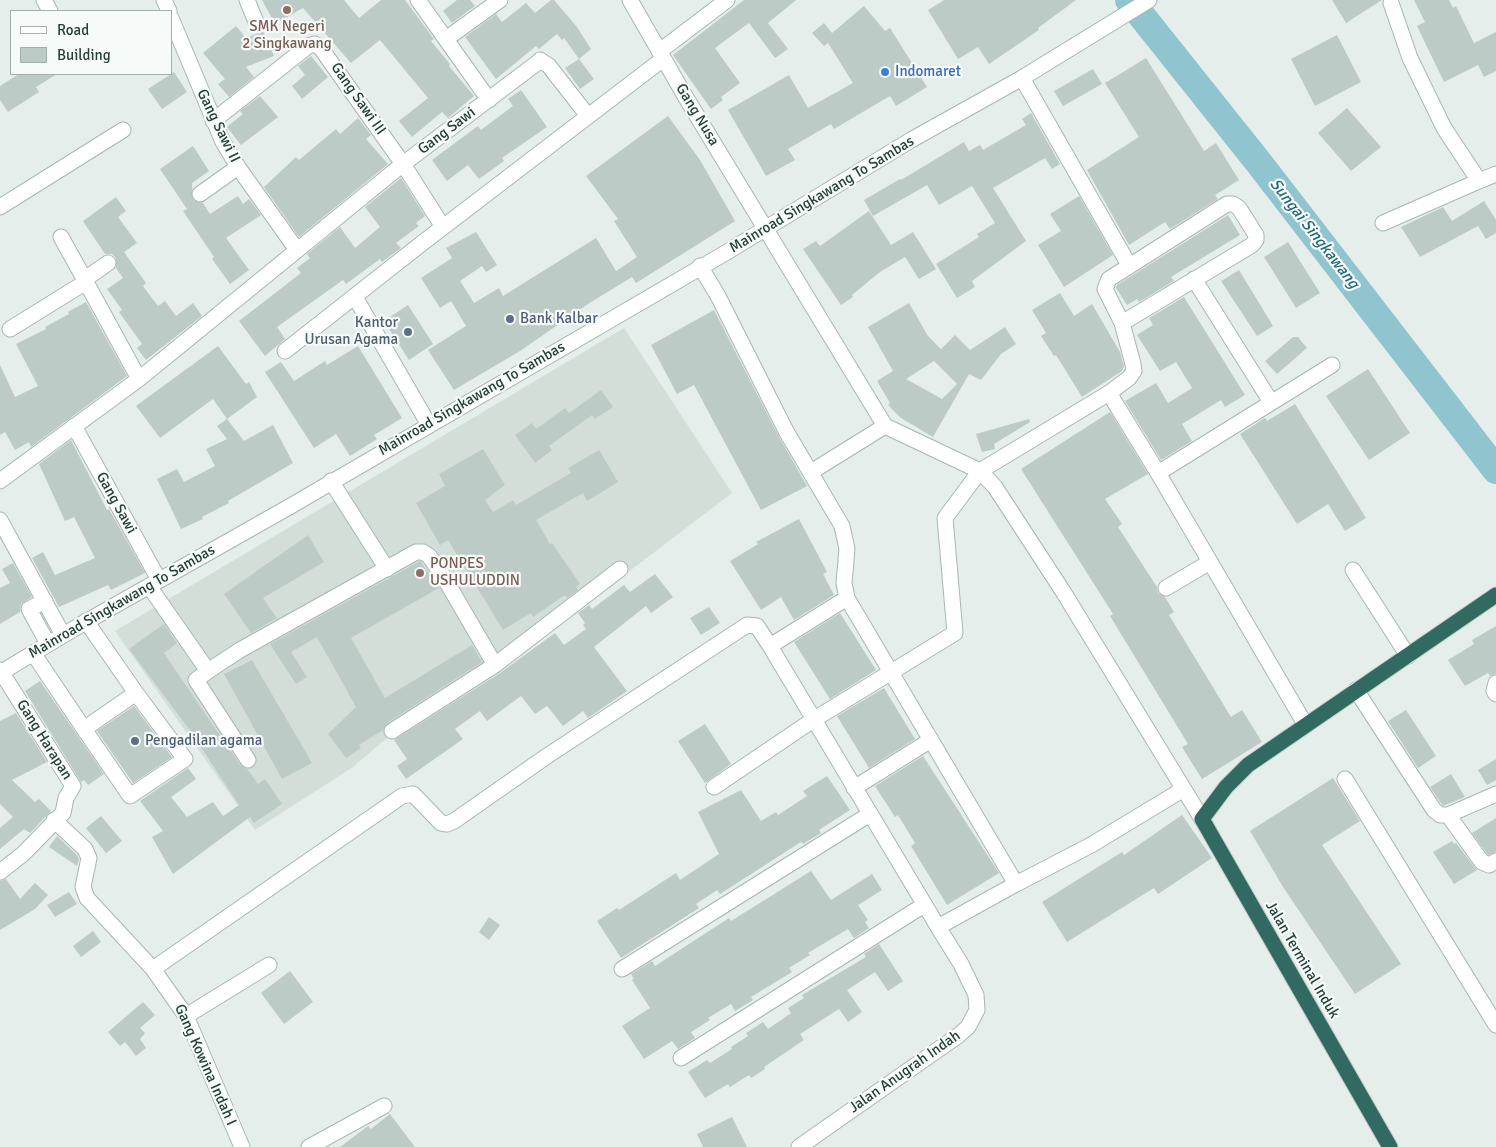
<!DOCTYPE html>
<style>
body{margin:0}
#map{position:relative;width:1496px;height:1147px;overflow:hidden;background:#e5eeea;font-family:Signika,sans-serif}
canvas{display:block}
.legend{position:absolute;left:10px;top:10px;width:162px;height:65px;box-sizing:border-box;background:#f6faf8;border:1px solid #a2afac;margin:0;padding:6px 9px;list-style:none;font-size:15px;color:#253f39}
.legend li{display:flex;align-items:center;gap:10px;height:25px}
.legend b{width:25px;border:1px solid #a2afac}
</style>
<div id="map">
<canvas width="1496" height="1147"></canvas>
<ul class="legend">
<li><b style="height:6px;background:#fff"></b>Road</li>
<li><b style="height:14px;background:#bdcbc6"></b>Building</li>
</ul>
</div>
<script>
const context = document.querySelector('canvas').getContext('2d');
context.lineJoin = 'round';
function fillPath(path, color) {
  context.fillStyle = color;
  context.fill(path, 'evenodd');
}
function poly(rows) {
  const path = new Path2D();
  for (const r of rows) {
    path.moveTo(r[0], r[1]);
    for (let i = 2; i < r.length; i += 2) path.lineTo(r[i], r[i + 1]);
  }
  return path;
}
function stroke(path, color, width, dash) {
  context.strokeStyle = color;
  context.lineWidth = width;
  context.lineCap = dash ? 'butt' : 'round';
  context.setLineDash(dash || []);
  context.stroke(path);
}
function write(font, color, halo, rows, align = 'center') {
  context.font = font + ' Signika,sans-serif';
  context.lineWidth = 4.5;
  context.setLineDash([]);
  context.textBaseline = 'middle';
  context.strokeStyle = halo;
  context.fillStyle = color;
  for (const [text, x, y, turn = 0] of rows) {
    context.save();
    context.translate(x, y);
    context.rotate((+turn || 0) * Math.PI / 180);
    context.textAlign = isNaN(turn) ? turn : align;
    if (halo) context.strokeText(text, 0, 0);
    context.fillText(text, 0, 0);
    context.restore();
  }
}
const built = poly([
 [624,328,732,493,606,589,382,742,353,767,255,830,115,631]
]);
const river = poly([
 [1129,0,1259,163,1496,470]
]);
const building = poly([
 [262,0,344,0,359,18,381,0,405,0,434,39,431,41,450,64,449,66,474,96,448,118,442,112,412,137,399,121,428,98,380,40,351,63,303,8,275,24],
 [457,0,470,0,475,6,452,23,443,11],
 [551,0,554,0,577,27,591,49,579,59,564,38,562,40,557,34,539,49,536,46,496,79,465,37,496,14,502,22,526,3,535,13],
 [744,0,796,0,768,23,788,49,775,58,749,23,715,48,740,83,721,97,723,100,711,109,673,55],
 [944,0,1076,0,1038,28,1039,30,989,64,978,47,958,59,928,10],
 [1332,0,1382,0,1346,23],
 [1414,0,1449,0,1453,8,1456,6,1474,43,1496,32,1496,71,1484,77,1478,65,1444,82,1417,26,1425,22],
 [864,6,885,31,890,28,927,87,896,106,890,96,834,129,831,124,788,149,795,160,766,176,728,110,789,75,808,108,853,83,828,43,824,46,812,33,824,23,832,33],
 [236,26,246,38,263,31,274,56,246,67,254,77,229,97,218,84,225,79,203,53],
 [1337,35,1361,82,1315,106,1291,59],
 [311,56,328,77,302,99,292,86,305,75,298,66],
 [1146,58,1204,151,1216,143,1239,180,1215,195,1218,199,1170,229,1165,222,1129,245,1087,170,1139,137,1105,83],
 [579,59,594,79,580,89,565,68],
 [1093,69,1102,84,1063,106,1054,91],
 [174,72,187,92,162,109,148,89],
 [19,74,57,74,36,87,39,92,8,112,0,100,0,86],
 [521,90,547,127,502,158,504,161,479,179,468,165,447,181,432,160,478,126,481,130,513,106,508,99],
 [260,96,278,117,241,145,227,127,243,114,240,111],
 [1347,108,1381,147,1351,171,1318,133],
 [1031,113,1060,164,1052,169,1045,158,993,188,1026,241,972,281,975,287,957,298,936,264,979,237,977,234,995,223,972,186,939,205,927,185,873,216,864,200,900,179,901,180,964,142,969,151,980,145,983,150,1026,125,1022,119],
 [668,116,700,160,735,221,636,283,632,277,591,302,520,351,454,390,428,350,466,326,451,301,440,308,421,278,452,258,446,248,476,232,497,265,486,272,482,266,460,281,474,303,499,288,503,296,596,238,616,271,637,257,614,221,618,219,586,176],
 [358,118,371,135,366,139,388,164,299,237,264,187,296,157,299,160,336,129,340,134],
 [193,146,209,171,192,183,193,200,203,203,210,214,238,196,243,204,249,199,261,215,226,238,249,270,230,284,212,259,214,257,183,211,187,209,160,169],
 [401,178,425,216,416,223,419,226,396,243,401,248,382,262,380,259,346,284,343,280,277,327,285,339,265,356,239,321,301,273,297,268,310,258,307,254,340,227,355,248,380,227,365,207],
 [1079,196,1113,255,1064,287,1038,245,1061,231,1050,214],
 [116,197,126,211,118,217,137,243,124,252,146,283,143,286,158,306,165,301,176,316,193,303,202,316,146,360,137,348,142,344,119,312,122,310,107,289,123,278,116,268,116,258,112,254,105,254,83,221],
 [1484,201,1496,220,1496,233,1486,239,1478,226,1420,257,1401,227,1443,207,1452,221],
 [869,211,891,245,913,232,936,269,919,279,905,257,880,272,852,295,853,297,841,305,803,249,816,241,820,246],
 [1228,215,1240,235,1171,277,1174,281,1139,302,1137,299,1127,305,1116,288,1117,285],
 [1288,242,1320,293,1296,308,1264,257],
 [1239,270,1273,326,1257,336,1221,281],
 [1060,293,1074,316,1092,304,1120,352,1124,366,1122,371,1082,397,1056,355,1054,356,1041,336,1046,333,1032,310],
 [1184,297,1245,395,1225,407,1221,400,1182,424,1192,441,1161,460,1125,401,1156,383,1168,403,1192,388,1176,362,1160,371,1137,335,1153,325,1149,318],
 [86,302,127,376,31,447,29,442,15,450,5,432,0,435,0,365,15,397,38,386,16,344,46,329,45,327,69,314,68,312],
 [909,303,928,336,941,349,955,335,970,350,1005,327,1016,344,1001,354,981,380,969,374,933,437,901,418,888,405,890,403,877,381,893,371,868,327],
 [934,361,957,384,942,399,906,379],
 [408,305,433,344,409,360,384,321],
 [714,310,778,435,807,486,761,510,694,385,677,394,651,345],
 [1293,337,1298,337,1307,348,1277,374,1265,361],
 [218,346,246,384,249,382,257,397,227,419,213,399,160,438,136,406],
 [358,346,402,418,374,435,377,439,350,456,336,434,314,448,265,372,281,362,294,381,325,361,327,365],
 [1368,369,1410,433,1369,460,1326,396],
 [601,390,613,407,595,419,592,415,549,446,552,450,535,463,515,435,532,423,536,429,565,408,569,413],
 [1295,404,1366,518,1345,531,1328,504,1297,524,1240,434,1265,418,1267,421],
 [1110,412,1148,474,1105,499,1122,524,1118,527,1157,587,1158,593,1165,597,1174,612,1169,615,1231,717,1242,710,1262,742,1202,779,1182,747,1188,744,1110,616,1113,614,1021,469],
 [227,419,244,441,273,425,293,463,228,501,229,503,202,517,203,519,181,529,157,479,177,469,184,482,215,466,206,449,227,439,217,426],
 [1029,419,1030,422,994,444,995,449,982,452,976,434],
 [71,440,107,510,109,509,145,573,111,590,108,585,59,607,32,558,43,552,55,575,95,558,74,517,65,521,39,464],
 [483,449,505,485,485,500,493,512,513,500,516,505,571,473,568,468,599,450,618,482,587,501,583,493,536,520,550,544,552,543,580,584,576,587,578,590,567,598,565,595,533,617,531,613,503,630,448,540,440,545,416,503,445,486,439,474],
 [799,519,827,572,823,574,834,595,794,620,781,597,761,610,730,561,758,544,756,542],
 [308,535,324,562,263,598,277,618,251,633,224,594],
 [420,561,439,588,351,638,385,698,472,645,482,662,387,723,383,730,359,745,361,748,346,758,328,734,356,707,317,637,291,652,307,677,296,684,270,644],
 [13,563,32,597,21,604,20,612,0,624,0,588,10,583,2,569],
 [655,574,673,597,651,613,646,606,594,647,627,691,588,718,583,711,563,726,547,706,535,714,521,696,487,721,480,711,455,729,463,739,406,779,397,766,407,759,394,740,500,673,555,633,564,645,586,629,583,625,585,623,578,613,589,605,592,609,624,585,630,592],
 [709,607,720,623,701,635,690,618],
 [840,613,876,670,830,699,794,642],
 [164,624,177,643,164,653,240,765,247,769,258,784,265,779,282,804,254,823,250,817,173,874,152,837,163,831,140,801,188,768,196,779,171,797,187,817,213,802,223,816,239,805,189,729,129,649],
 [1496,626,1496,674,1490,676,1488,673,1465,686,1448,660,1474,644,1472,640],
 [252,660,312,763,282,779,224,674],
 [40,681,104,774,88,785,84,780,81,782,25,691],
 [884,688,915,739,869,768,837,716],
 [134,706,172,757,133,783,97,731],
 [1406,710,1436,756,1418,768,1388,721],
 [16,713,47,762,12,780,35,802,39,799,51,811,30,833,24,829,0,849,0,828,13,817,0,804,0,721],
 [705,724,731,764,705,783,678,741],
 [923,756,999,873,947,905,911,846,915,843,898,815,895,817,875,786],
 [1496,759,1496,780,1487,785,1478,770],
 [1451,774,1465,797,1443,806,1430,787],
 [827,776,850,810,819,830,821,833,803,844,801,842,720,894,717,890,696,904,699,908,621,958,597,921,617,908,619,910,676,873,680,880,719,854,698,812,741,790,761,821,776,812,778,815,807,796,803,791],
 [1333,778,1360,821,1322,845,1401,964,1355,994,1283,887,1250,831],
 [1182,815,1212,858,1158,894,1154,888,1067,942,1042,902,1122,852,1124,855],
 [101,816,122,841,106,853,86,828],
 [1496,818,1496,852,1488,855,1472,833],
 [57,836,77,855,79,859,77,866,49,847],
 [1452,841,1454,844,1456,843,1477,870,1454,884,1433,852],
 [811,871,831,900,872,874,882,890,858,905,868,920,865,922,869,928,854,938,848,929,808,953,810,955,789,968,792,972,751,997,753,1000,735,1011,731,1004,708,1018,710,1020,691,1032,695,1038,678,1049,672,1041,644,1059,622,1026,650,1008,632,980,634,979,631,974,652,961,655,966,729,918,731,921],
 [6,879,20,899,35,883,48,895,35,909,0,930,0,881],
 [69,892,77,904,55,917,47,905],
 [489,917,500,925,489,940,479,932],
 [93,931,101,942,81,957,73,946],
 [879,944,903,981,888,991,875,972,847,990,862,1012,848,1022,839,1009,800,1034,804,1040,764,1067,765,1069,751,1078,749,1075,730,1087,728,1084,705,1098,688,1072,707,1060,710,1063,732,1049,731,1047,748,1036,746,1033,763,1022,768,1029,791,1013,788,1008,804,998,802,995,866,957,864,954],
 [290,971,313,1002,284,1024,261,993],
 [143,1002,155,1015,140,1028,145,1033,140,1039,146,1048,136,1056,125,1042,120,1046,108,1032],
 [390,1114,415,1147,340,1147,368,1126,371,1129],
 [732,1117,747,1147,703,1147,697,1134]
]);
const minor = poly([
 [44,0,50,11],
 [164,0,169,11],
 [247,0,256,22],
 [418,0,489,100],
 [630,0,685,96,885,426,980,471,995,487,1064,593,1202,819],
 [1391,3,1410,58,1444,128,1479,181,1496,174],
 [171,18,223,142,238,167,297,250],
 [446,39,500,0],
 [660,51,727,0],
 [1022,78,1129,265],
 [213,121,308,46,315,44,320,47,403,164,443,227],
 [200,194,238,167],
 [0,207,123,130],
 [1383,223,1479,181],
 [61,237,86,282],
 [700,266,718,296,786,431,842,526,847,549,844,583,847,598,1016,884,1091,845,1182,790],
 [85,279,108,263],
 [1194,279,1271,402],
 [355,297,429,425],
 [10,329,86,282,139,379],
 [285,351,421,244,663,59],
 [1109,393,1158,473,1332,365],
 [74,426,159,580],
 [811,472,885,426],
 [1158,473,1305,724],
 [0,481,139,379,403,164,537,63,540,60,549,66,588,116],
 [331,481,387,569],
 [0,520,63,635],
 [1353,570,1408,656],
 [149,586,208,671,196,680,248,760],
 [1166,588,1210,562],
 [45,601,29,609,48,644],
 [770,646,847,598],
 [33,653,84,729,136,693,86,621],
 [495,665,620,569],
 [0,670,73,786,66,798,63,813,23,854,0,872],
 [208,671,240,650,416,552,423,552,429,556,442,574,495,665,392,731],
 [0,673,82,624,289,507,722,255,911,140,1022,78,1149,0],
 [1496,683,1494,691,1496,694],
 [1356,690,1434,810,1440,815,1448,815,1496,794],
 [84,729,130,796,185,759,136,693],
 [1345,779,1496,1025],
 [714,787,813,720,955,633,945,518,980,471,1109,393,1129,378,1134,371,1133,364,1122,323,1252,245,1256,240,1256,235,1239,208,1233,204,1227,204,1109,279,1105,289,1122,323],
 [854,788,931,740],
 [1448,815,1482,862,1489,865,1496,861],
 [54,820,85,849,89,858,83,887,87,898,153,969,186,1016,242,1147],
 [153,969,402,796,413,794,441,823,447,824,454,821,547,756,747,625,757,626,770,646,938,927,1016,884],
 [622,969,870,814],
 [186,1016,269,965],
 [681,1058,924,905],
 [309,1147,384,1106],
 [799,1147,959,1035,968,1027,977,1010,976,995,961,964,938,927]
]);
const highway = poly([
 [1390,1147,1202,819,1226,787,1248,765,1496,595]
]);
const markers = [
 [287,10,5,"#8d6e63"],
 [885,72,5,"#3f7fe0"],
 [510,319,5,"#5c6f8a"],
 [408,332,5,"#5c6f8a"],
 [420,573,5,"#8d6e63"],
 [135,741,5,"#5c6f8a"]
];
const educationNames = [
 ["SMK Negeri",287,27],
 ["2 Singkawang",287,44],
 ["PONPES",430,564,"left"],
 ["USHULUDDIN",430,581,"left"]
];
const shopNames = [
 ["Indomaret",895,72]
];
const streetNames = [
 ["Gang Sawi III",358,99,55],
 ["Gang Nusa",697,115,59],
 ["Gang Sawi II",218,126,64],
 ["Gang Sawi",447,131,-37],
 ["Mainroad Singkawang To Sambas",822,195,-31],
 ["Mainroad Singkawang To Sambas",472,399,-30],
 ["Gang Sawi",116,503,61],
 ["Mainroad Singkawang To Sambas",122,602,-30],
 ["Gang Harapan",44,740,58],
 ["Jalan Terminal Induk",1302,960,60],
 ["Gang Kowina Indah I",205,1065,66],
 ["Jalan Anugrah Indah",905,1072,-35]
];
const serviceNames = [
 ["Bank Kalbar",520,319],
 ["Kantor",398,323,"right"],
 ["Urusan Agama",398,340,"right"],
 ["Pengadilan agama",145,741]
];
const waterNames = [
 ["Sungai Singkawang",1314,234,52]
];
fillPath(built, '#d3ded9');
stroke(river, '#90c5d0', 28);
fillPath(building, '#bdcbc6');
stroke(minor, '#a8b6b1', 17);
stroke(highway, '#c2c9c8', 17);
stroke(minor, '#fff', 15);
stroke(highway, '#316a60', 15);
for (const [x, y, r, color] of markers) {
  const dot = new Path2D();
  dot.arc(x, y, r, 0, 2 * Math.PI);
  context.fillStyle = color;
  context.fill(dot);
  stroke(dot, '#f6faf8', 2);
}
write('15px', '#785e54', '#f6faf8', educationNames);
write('15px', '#366cbe', '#f6faf8', shopNames, 'left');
write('15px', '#253f39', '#f6faf8', streetNames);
write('15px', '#4e5e75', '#f6faf8', serviceNames, 'left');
write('italic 16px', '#206979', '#f6faf8', waterNames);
</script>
